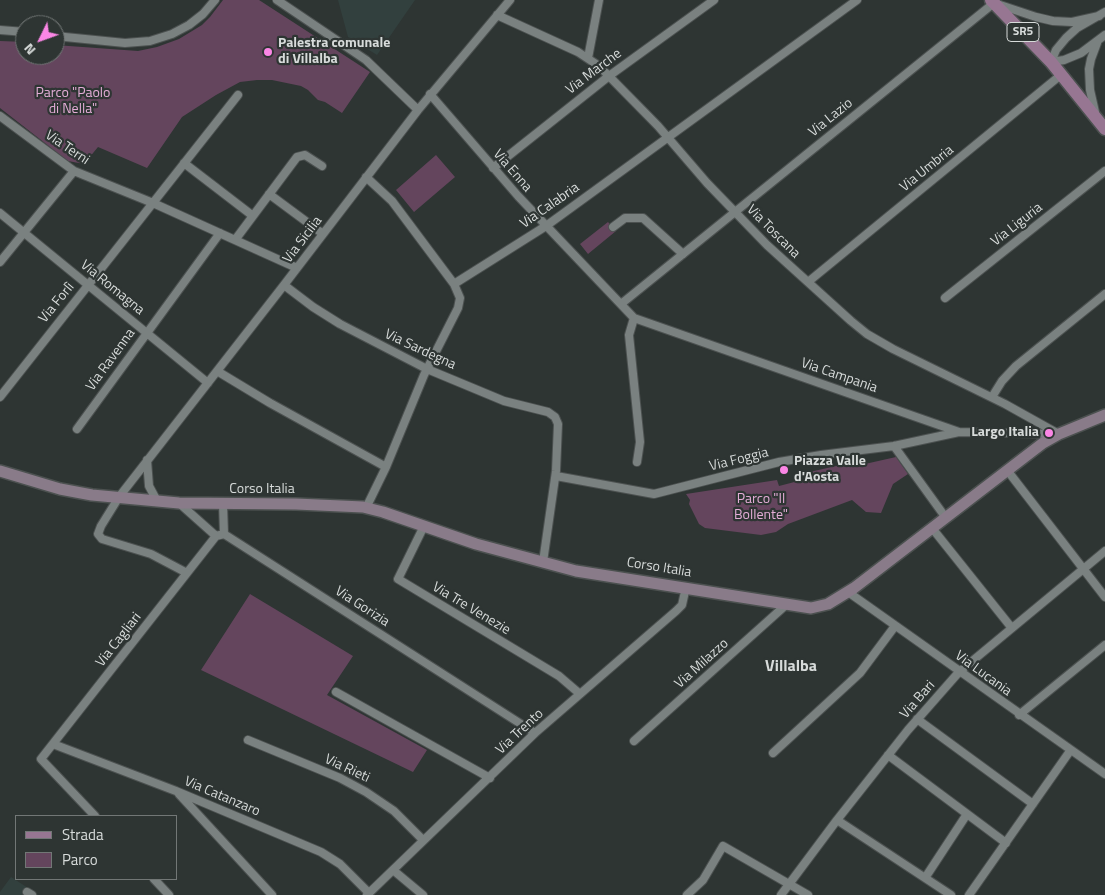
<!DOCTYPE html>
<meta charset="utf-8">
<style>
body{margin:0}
#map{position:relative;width:1105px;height:895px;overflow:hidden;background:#2e3533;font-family:"Titillium Web",sans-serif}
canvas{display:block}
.legend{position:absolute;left:15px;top:815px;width:162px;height:65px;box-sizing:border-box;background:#2e3533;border:1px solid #727776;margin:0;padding:6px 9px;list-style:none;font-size:15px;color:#d7dbda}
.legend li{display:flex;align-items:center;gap:10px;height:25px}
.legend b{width:25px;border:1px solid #727776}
.north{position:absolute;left:15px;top:15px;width:50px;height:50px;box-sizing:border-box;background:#2e3533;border:1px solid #727776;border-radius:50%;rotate:228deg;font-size:14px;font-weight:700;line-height:20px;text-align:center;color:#d7dbda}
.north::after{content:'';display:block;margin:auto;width:18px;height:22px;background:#fb86e5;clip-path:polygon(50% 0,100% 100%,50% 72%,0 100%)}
</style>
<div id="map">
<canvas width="1105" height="895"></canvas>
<ul class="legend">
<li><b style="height:6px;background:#977692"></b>Strada</li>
<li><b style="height:14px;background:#64455d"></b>Parco</li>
</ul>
<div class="north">N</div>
</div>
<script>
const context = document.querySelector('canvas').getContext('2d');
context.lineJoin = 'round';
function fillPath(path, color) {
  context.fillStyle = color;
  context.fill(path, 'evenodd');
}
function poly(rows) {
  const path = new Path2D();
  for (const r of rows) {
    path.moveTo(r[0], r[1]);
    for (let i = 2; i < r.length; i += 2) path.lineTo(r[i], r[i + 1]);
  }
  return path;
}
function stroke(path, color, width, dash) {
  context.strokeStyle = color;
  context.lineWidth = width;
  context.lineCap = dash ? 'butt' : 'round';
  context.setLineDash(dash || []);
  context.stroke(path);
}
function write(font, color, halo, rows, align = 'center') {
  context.font = font + ' "Titillium Web",sans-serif';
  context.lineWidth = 4.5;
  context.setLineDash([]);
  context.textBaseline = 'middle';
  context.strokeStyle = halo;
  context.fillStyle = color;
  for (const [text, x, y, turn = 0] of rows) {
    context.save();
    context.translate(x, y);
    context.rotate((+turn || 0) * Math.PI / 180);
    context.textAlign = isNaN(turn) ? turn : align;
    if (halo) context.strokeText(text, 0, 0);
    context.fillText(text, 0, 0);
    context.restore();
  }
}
const built = poly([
 [338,0,415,0,377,55,348,37],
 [11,877,39,895,0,895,0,892]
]);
const green = poly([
 [223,0,259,0,370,72,342,113,325,102,318,100,308,90,301,86,272,80,257,80,240,82,216,95,182,117,147,168,98,147,84,164,68,161,0,108,0,41,25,42,25,55,55,55,55,45,138,51,157,47,179,39,202,25,210,17],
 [436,155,455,177,414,212,396,190],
 [608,222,616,231,588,254,580,244],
 [896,457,908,474,893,484,881,513,866,512,852,500,788,524,776,532,761,535,705,528,699,524,689,504,690,500,686,494,777,480,779,486,806,479,805,473,854,462,856,466],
 [250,594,353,656,327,695,427,750,413,772,201,670]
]);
const street = poly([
 [277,0,366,60,418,110],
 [1105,12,1077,28,1066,38,1056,50,1051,62,1064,60,1081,53,1105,35],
 [497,15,578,52,599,66,658,126,707,183,767,245,851,321,867,334,893,349,1005,404,1057,433],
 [0,30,25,32],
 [55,36,125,43,150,41,172,34,189,25,203,14,215,0],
 [588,58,599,0],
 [430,94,518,196,634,318,959,432,1057,434],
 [1095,112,1090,90,1089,69,1091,59,1097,43],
 [0,116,74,171,153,203,297,268],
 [184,163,253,216],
 [493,168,609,76,714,0],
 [366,177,392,201,454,284],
 [269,194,323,234],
 [0,213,208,383],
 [613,227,625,218,643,218,683,254],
 [235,240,297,157,305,155,322,166],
 [0,262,74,171],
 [808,282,1062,74],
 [284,285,313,307,340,324,427,369,504,401,548,412,555,417,558,424,556,471,543,562],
 [945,298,1105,171],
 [621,304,994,3,1036,17,1053,21,1072,22,1099,16],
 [634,318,629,335,640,442,637,462],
 [217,371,270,403,386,467],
 [0,397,238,95],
 [992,397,1002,381,1016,366,1105,294],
 [77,429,220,233],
 [894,446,946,518],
 [147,460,149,486,157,501],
 [1007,470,1105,597],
 [556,476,654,494,779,462,821,455,894,446,959,432],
 [179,503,216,536,224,534,535,733],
 [223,504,224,534],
 [366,508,386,467,424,375,458,308,460,298,454,284,546,226,857,0],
 [424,526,398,579,559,676,580,694],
 [932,528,1011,627],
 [187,573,151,554,102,539,98,534,101,526,119,497,284,285,418,110,510,0],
 [848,592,1105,774],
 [336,692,490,778],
 [1019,715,1105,645],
 [917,719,1033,804],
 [248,740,340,778,366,792,394,811,423,840],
 [634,741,787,604],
 [53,744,176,791,321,852,340,864,369,893],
 [773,753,860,673,895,626],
 [888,755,1006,843],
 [179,794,272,895],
 [95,816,41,759,216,536],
 [837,820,951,895],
 [393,870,423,895],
 [925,878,967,814],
 [154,879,169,895],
 [27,892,32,895],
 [367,895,535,733,676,611,682,605,686,587],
 [687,895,703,880,723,846,808,895],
 [781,895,837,820,908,730,959,672,1105,551],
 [969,895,1070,751]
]);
const secondary = poly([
 [0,471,60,489,92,495,179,503,296,504,363,507,383,512,476,544,576,571,811,608,828,604,854,588,1043,443,1059,434,1105,415]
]);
const primary = poly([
 [991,0,1051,62,1105,129]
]);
const markers = [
 [268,52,5,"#fb86e5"],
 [1049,433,5,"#fb86e5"],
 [784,470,5,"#fb86e5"]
];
const shields = [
 [1023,32,32]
];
const shieldNames = [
 ["SR5",1023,32]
];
const poiNames = [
 ["Palestra comunale",278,44],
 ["di Villalba",278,60],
 ["Largo Italia",1039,433,"right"],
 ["Piazza Valle",794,462],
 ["d'Aosta",794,478]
];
const streetNames = [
 ["Via Marche",594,72,-37],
 ["Via Lazio",831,118,-39],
 ["Via Terni",67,148,34],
 ["Via Umbria",927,169,-39],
 ["Via Enna",512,171,49],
 ["Via Calabria",550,206,-35],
 ["Via Liguria",1017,225,-38],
 ["Via Toscana",773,232,45],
 ["Via Sicilia",303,240,-53],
 ["Via Romagna",112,288,39],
 ["Via Forlì",57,303,-51],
 ["Via Sardegna",420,350,25],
 ["Via Ravenna",111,360,-54],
 ["Via Campania",839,376,19],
 ["Via Foggia",739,460,-14],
 ["Corso Italia",262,490],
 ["Corso Italia",659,568,9],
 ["Via Gorizia",362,607,33],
 ["Via Tre Venezie",471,609,31],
 ["Via Cagliari",119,640,-52],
 ["Via Milazzo",702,664,-42],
 ["Via Lucania",983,674,36],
 ["Via Bari",918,700,-49],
 ["Via Trento",520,732,-43],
 ["Via Rieti",347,769,25],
 ["Via Catanzaro",222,797,23]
];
const parkNames = [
 ["Parco \"Paolo",73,94],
 ["di Nella\"",73,110],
 ["Parco \"Il",761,500],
 ["Bollente\"",761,516]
];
const quarterNames = [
 ["Villalba",791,667]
];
fillPath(built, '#32403e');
fillPath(green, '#64455d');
stroke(street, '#4c5150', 10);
stroke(secondary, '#4c5150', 14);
stroke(primary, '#4c5150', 15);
stroke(street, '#7a8180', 8);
stroke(secondary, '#897b89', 11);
stroke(primary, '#977692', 12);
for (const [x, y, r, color] of markers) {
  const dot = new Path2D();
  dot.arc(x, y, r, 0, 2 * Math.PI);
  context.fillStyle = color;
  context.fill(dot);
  stroke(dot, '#2e3533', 2);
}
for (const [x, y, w] of shields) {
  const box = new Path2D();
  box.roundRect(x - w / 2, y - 9.5, w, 19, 4);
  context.fillStyle = '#2e3533';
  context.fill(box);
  stroke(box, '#d7dbda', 1);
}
write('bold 12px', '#d7dbda', null, shieldNames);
write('bold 14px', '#d7dbda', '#2e3533', poiNames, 'left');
write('14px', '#d7dbda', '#2e3533', streetNames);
write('14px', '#e4add7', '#2e3533', parkNames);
write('bold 16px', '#d7dbda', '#2e3533', quarterNames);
</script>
